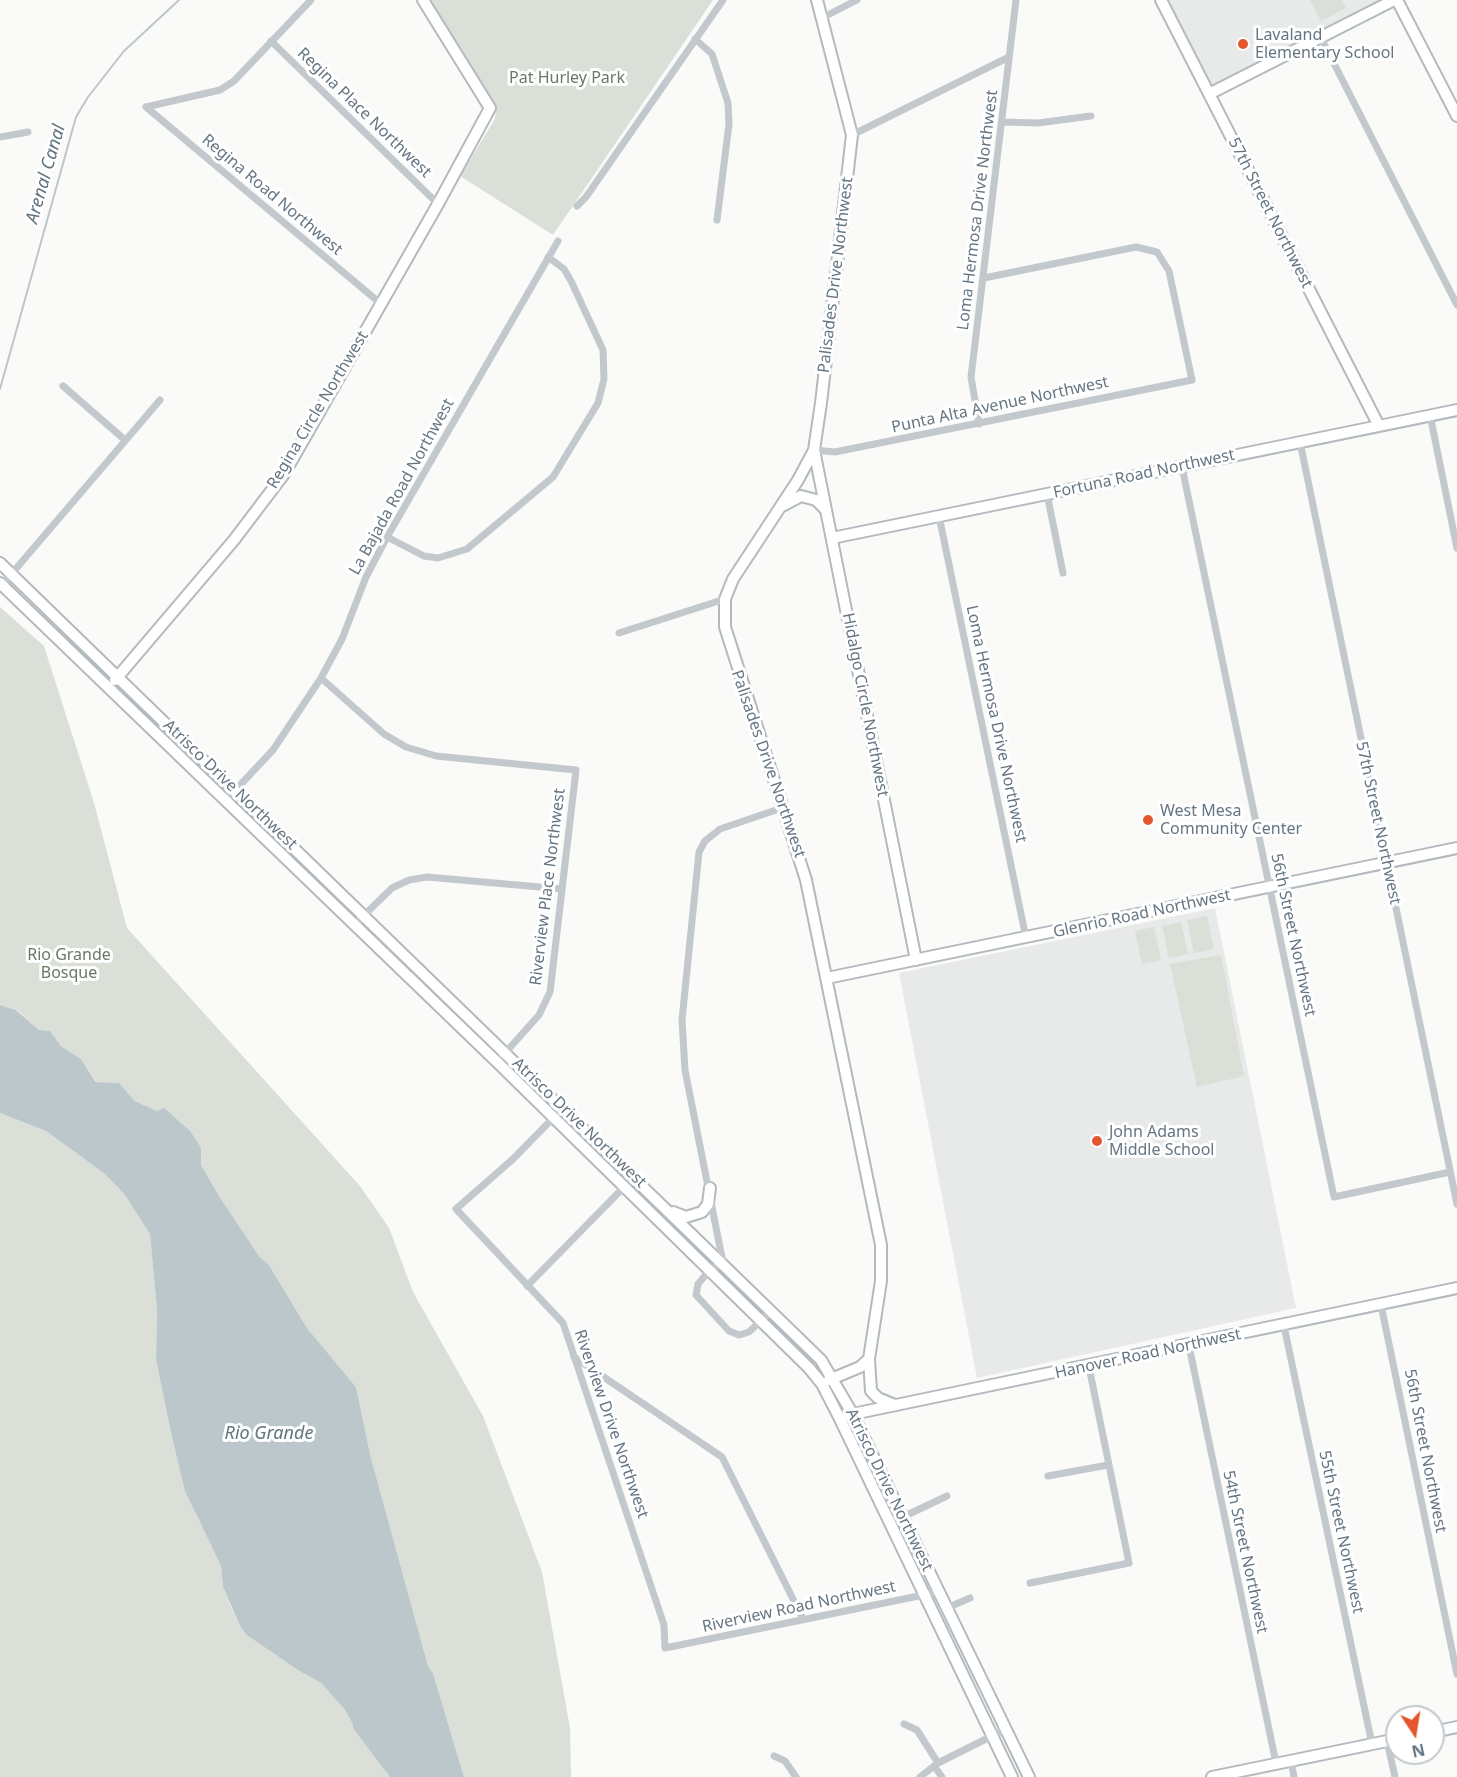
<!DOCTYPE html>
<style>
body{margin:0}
#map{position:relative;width:1457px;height:1777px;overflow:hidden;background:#fafaf8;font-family:"Noto Sans",sans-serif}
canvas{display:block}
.north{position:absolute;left:1385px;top:1705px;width:60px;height:60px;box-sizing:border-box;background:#fff;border:2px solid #c1c8cd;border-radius:50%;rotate:168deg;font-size:16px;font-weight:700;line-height:24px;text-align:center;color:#657683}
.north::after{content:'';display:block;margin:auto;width:21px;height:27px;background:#e4572e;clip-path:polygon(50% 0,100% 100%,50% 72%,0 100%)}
</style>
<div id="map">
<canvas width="1457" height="1777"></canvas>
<div class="north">N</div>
</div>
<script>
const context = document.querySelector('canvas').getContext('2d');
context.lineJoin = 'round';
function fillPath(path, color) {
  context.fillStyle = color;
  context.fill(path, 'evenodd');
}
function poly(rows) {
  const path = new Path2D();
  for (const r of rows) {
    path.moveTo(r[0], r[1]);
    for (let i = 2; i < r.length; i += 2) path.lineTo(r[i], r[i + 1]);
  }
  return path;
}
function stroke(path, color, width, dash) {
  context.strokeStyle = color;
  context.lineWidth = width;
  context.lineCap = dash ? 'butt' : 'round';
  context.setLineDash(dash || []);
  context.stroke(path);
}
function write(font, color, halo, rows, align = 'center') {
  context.font = font + ' "Noto Sans",sans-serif';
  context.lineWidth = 6;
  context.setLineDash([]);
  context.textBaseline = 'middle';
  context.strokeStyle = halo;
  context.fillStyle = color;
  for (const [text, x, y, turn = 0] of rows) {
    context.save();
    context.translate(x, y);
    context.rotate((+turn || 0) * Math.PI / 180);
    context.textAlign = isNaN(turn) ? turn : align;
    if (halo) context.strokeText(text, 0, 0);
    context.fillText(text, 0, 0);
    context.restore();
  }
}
const built = poly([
 [1167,0,1382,0,1212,87],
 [1215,908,1296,1308,977,1378,899,973]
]);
const green = poly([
 [430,0,713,0,553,235,460,176,495,119,496,111,494,104],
 [1310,0,1342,0,1346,8,1321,21],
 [0,607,44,646,94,803,127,928,360,1186,389,1228,413,1292,483,1416,542,1572,570,1728,571,1777,464,1777,433,1673,428,1666,371,1458,356,1387,307,1328,269,1265,259,1256,221,1199,201,1165,201,1148,157,1111,135,1101,119,1083,97,1082,81,1059,61,1046,50,1031,39,1030,17,1010,0,1005],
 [1207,916,1214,949,1194,953,1187,920],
 [1181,922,1188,954,1169,958,1162,926],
 [1154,927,1161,960,1142,964,1135,931],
 [1221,955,1244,1076,1197,1087,1170,964],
 [0,1113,46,1131,105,1174,125,1195,141,1218,150,1234,157,1310,156,1359,196,1514,221,1566,223,1587,231,1607,240,1626,301,1672,321,1683,345,1710,390,1777,0,1777]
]);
const water = poly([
 [0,1005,16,1010,39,1030,50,1031,61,1046,81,1059,96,1082,119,1083,135,1101,157,1111,164,1108,190,1131,201,1148,201,1165,221,1199,259,1256,269,1265,307,1328,356,1387,371,1458,428,1666,433,1673,464,1777,390,1777,353,1728,353,1724,345,1710,321,1683,301,1672,247,1635,240,1626,223,1587,221,1566,185,1491,171,1432,156,1359,157,1310,150,1234,125,1195,105,1174,46,1131,0,1113]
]);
const stream = poly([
 [0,389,76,117,88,97,124,51,179,0]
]);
const street = poly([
 [822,18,857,0],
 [1321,38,1457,305],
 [695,39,712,54,728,103,729,124,717,220],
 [271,41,438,204],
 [146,107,380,303],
 [146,107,220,90,234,81,311,0],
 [1002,122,1038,123,1091,116],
 [852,135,1009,57],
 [0,137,28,132],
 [577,206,586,197,723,0],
 [63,386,125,440],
 [1430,415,1457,548],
 [979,424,971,377,1016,0],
 [1300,442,1457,1204],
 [814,450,835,452,1192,380,1169,271,1157,252,1136,247,984,278],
 [1182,467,1334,1197,1450,1172],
 [1047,494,1063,573],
 [939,516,1026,938],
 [387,537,424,556,438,558,467,549,553,477,598,403,604,379,603,350,571,281,564,269,548,257],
 [2,585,160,400],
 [619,633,725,599],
 [321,678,384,734,406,747,436,756,576,770,550,992,539,1015,497,1062],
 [226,800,273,750,321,678,342,639,366,577,387,537,558,241],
 [354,925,392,888,409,880,427,877,562,889],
 [563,1108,513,1159,456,1209,563,1323,664,1625,665,1648,938,1592],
 [527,1286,626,1185],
 [1381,1305,1457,1674],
 [772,1310,749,1332,739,1335,729,1331,696,1295,698,1284,710,1270,723,1263,685,1070,682,1020,699,852,705,841,720,829,782,808],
 [1284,1326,1372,1744],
 [1189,1346,1276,1763],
 [574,1357,722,1457,803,1619],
 [1048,1476,1108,1465],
 [890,1523,947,1496],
 [1030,1583,1129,1563,1089,1367],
 [947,1608,970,1598],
 [904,1724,917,1730,938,1763],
 [1387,1741,1395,1777],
 [774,1756,785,1761,796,1777],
 [1291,1760,1294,1777],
 [934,1766,942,1777],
 [920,1777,938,1763,1006,1729]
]);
const secondary = poly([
 [817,0,852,135,821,403,814,450,798,480,733,579,725,599,725,627,806,880,881,1245,881,1281,869,1359,871,1391,878,1398,895,1405],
 [1161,0,1379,426],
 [1397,0,1457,116],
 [1209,94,1394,0],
 [814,450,916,960],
 [782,506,801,496,816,500,825,509],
 [832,538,1457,410],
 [0,563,821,1360,852,1413,1029,1777],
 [0,583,497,1062,809,1368,822,1384,840,1419,1012,1777],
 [115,680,234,540,284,474,438,204,490,108,423,0],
 [827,978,1457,848],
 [673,1212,686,1217,702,1212,708,1204,710,1188],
 [829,1380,860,1367,869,1359],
 [848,1415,1457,1288],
 [1433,1732,1457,1727],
 [1212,1777,1397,1739]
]);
const markers = [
 [1243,44,6,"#e4572e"],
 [1148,820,6,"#e4572e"],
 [1097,1141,6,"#e4572e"]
];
const poiNames = [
 ["Lavaland",1255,35],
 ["Elementary School",1255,53],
 ["West Mesa",1160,811],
 ["Community Center",1160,829],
 ["John Adams",1109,1132],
 ["Middle School",1109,1150]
];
const parkNames = [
 ["Pat Hurley Park",567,78],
 ["Rio Grande",69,955],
 ["Bosque",69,973]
];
const streetNames = [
 ["Regina Place Northwest",364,113,44],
 ["Regina Road Northwest",272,195,40],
 ["Loma Hermosa Drive Northwest",978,210,-83],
 ["57th Street Northwest",1270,213,63],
 ["Palisades Drive Northwest",836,275,-83],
 ["Punta Alta Avenue Northwest",1000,405,-12],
 ["Regina Circle Northwest",318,410,-59],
 ["Fortuna Road Northwest",1144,474,-12],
 ["La Bajada Road Northwest",402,487,-61],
 ["Hidalgo Circle Northwest",865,705,79],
 ["Loma Hermosa Drive Northwest",996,724,78],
 ["Palisades Drive Northwest",768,764,71],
 ["Atrisco Drive Northwest",230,785,44],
 ["57th Street Northwest",1378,823,78],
 ["Riverview Place Northwest",548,887,-83],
 ["Glenrio Road Northwest",1142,914,-12],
 ["56th Street Northwest",1293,935,78],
 ["Atrisco Drive Northwest",579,1123,44],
 ["Hanover Road Northwest",1148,1354,-12],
 ["Riverview Drive Northwest",611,1424,71],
 ["56th Street Northwest",1425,1451,79],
 ["Atrisco Drive Northwest",889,1490,64],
 ["55th Street Northwest",1341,1532,78],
 ["54th Street Northwest",1245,1552,78],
 ["Riverview Road Northwest",799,1607,-12]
];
const waterNames = [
 ["Arenal Canal",46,174,-74],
 ["Rio Grande",269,1434]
];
fillPath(built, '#e8e9e9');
fillPath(green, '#dadfd7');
fillPath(water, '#bbc7cb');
stroke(stream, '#bbc7cb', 2);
stroke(secondary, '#b3babf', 14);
stroke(street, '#c3c8cc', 7);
stroke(secondary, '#fff', 10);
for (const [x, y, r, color] of markers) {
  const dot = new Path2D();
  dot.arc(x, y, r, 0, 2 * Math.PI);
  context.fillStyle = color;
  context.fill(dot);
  stroke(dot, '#fff', 2);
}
write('16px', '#657683', '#fff', poiNames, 'left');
write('16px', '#687a64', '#fff', parkNames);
write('16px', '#657683', '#fff', streetNames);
write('italic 18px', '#60757c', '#fff', waterNames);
</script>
